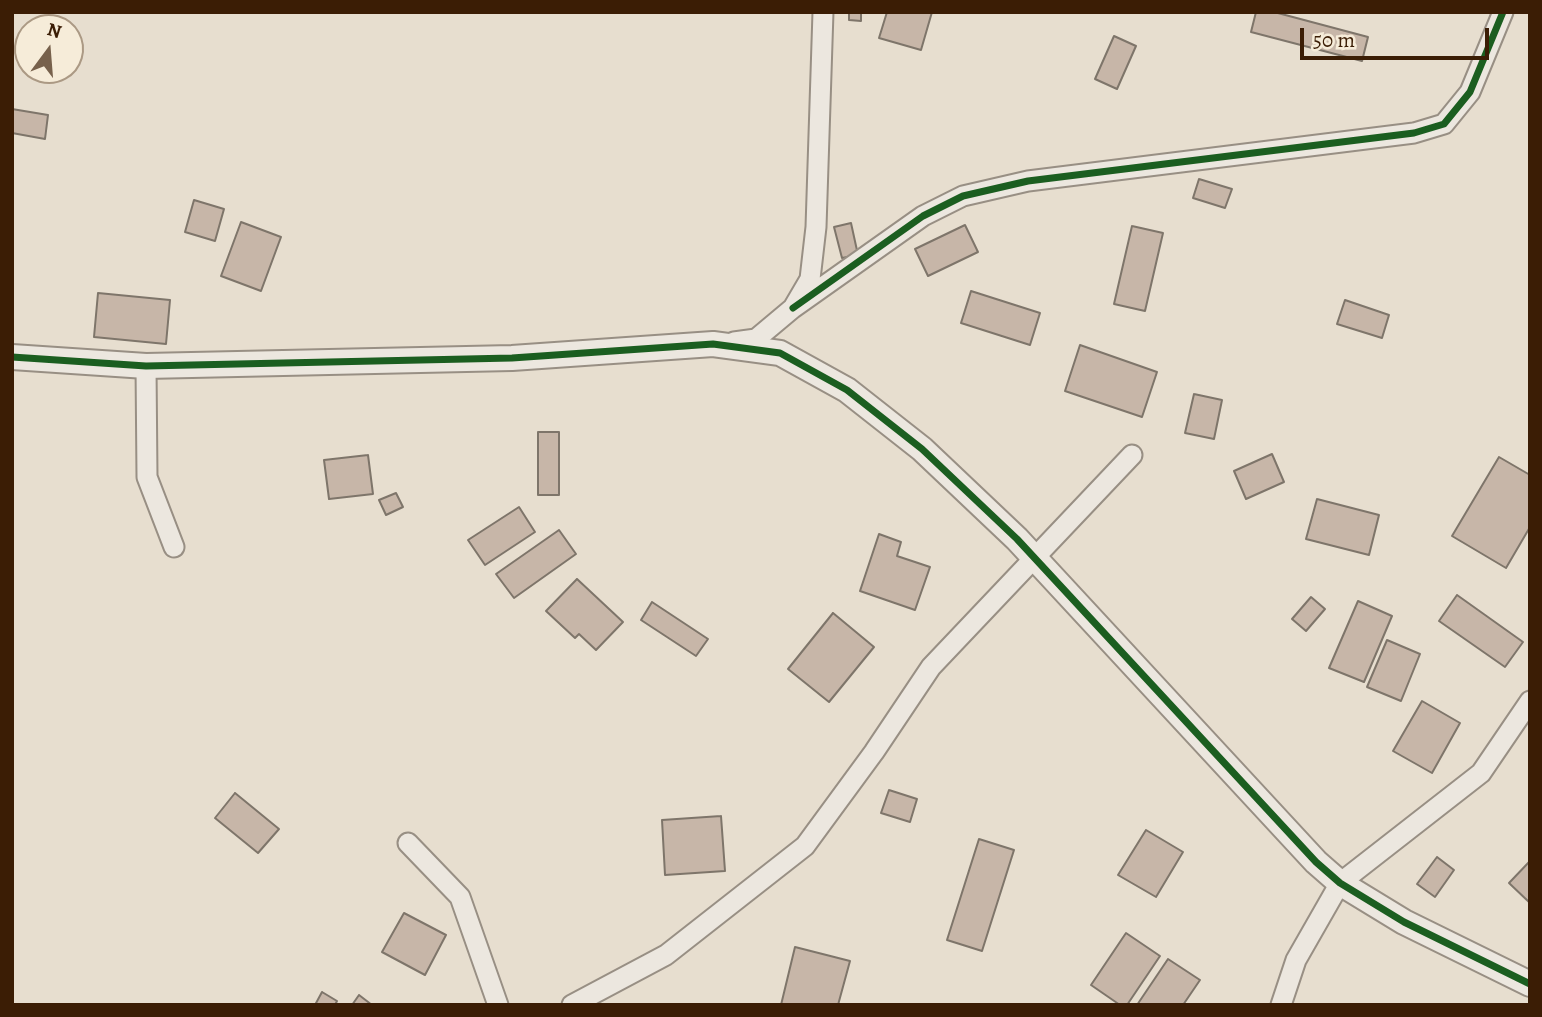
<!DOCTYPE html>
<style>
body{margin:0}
#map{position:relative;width:1542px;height:1017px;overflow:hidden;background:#e7decf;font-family:Alegreya,serif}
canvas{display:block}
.frame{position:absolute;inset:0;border:14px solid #3b1d05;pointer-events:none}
.north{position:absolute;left:14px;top:14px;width:70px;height:70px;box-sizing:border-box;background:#f6ecd9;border:2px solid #ab9984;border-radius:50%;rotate:16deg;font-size:19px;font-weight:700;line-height:28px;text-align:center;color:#3b1d05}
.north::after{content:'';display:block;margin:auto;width:24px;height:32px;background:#77614c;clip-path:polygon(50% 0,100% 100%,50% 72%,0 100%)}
.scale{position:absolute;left:1300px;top:28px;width:189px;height:32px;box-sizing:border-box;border:4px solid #3b1d05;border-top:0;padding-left:9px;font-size:21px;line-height:24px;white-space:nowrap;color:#3b1d05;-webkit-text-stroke:5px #f6ecd9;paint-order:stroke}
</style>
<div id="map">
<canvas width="1542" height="1017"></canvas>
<div class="frame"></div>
<div class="north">N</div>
<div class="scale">50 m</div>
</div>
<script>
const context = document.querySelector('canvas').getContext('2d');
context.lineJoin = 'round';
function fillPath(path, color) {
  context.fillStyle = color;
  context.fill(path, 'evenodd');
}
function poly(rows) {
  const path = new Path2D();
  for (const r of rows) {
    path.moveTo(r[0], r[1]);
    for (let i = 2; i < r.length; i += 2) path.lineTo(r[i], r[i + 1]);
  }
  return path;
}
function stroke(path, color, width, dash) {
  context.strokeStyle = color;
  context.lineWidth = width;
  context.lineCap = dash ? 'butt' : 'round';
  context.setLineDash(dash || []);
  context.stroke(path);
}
const building = poly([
 [849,12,861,12,861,21,849,20,849,12],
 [887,12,932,12,921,50,879,38,887,12],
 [1256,12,1274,12,1368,37,1362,61,1251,32,1256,12],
 [1114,36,1136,46,1117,89,1095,79,1114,36],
 [12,109,48,115,45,139,12,133,12,109],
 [1199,179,1232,189,1225,208,1193,198,1199,179],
 [194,200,224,209,215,241,185,232,194,200],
 [241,222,281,237,261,291,221,276,241,222],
 [851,223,858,255,842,258,834,227,851,223],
 [965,225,978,252,928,276,915,249,965,225],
 [1132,226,1163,233,1145,311,1114,304,1132,226],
 [971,291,1040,313,1030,345,961,323,971,291],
 [98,293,170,300,166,344,94,337,98,293],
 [1345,300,1389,315,1382,338,1337,324,1345,300],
 [1080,345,1157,372,1142,417,1065,391,1080,345],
 [1194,394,1222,400,1214,439,1185,433,1194,394],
 [538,432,559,432,559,495,538,495,538,432],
 [1272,454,1284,482,1246,499,1234,471,1272,454],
 [368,455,373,494,329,499,324,460,368,455],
 [1499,457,1530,475,1530,527,1506,568,1452,536,1499,457],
 [396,493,403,507,386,515,379,500,396,493],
 [1317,499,1379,515,1369,555,1306,539,1317,499],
 [519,507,535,532,485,565,468,540,519,507],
 [559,530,576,554,514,598,496,574,559,530],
 [879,534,901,542,897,556,930,567,915,610,860,591,879,534],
 [577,579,623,622,596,650,579,634,575,638,546,611,577,579],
 [1457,595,1523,642,1505,667,1439,621,1457,595],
 [1311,597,1325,609,1306,631,1292,619,1311,597],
 [1358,601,1392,616,1364,682,1329,668,1358,601],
 [652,602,708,639,696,656,641,620,652,602],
 [833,613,874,647,829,702,788,669,833,613],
 [1387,640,1420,654,1401,701,1367,687,1387,640],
 [1422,701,1460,723,1432,773,1393,751,1422,701],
 [889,790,917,799,910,822,881,813,889,790],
 [235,793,279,829,258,853,215,818,235,793],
 [721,816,725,871,665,875,662,820,721,816],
 [1146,830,1183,852,1156,897,1118,875,1146,830],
 [979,839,1014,850,982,951,947,940,979,839],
 [1437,857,1454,870,1435,897,1417,884,1437,857],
 [1530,861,1530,903,1509,883,1530,861],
 [404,913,446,935,425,975,382,952,404,913],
 [1126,933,1160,956,1127,1005,1120,1005,1091,985,1126,933],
 [795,947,850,961,838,1005,781,1005,795,947],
 [1168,959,1200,980,1183,1005,1137,1005,1168,959],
 [322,992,337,1001,335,1005,315,1005,322,992],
 [359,995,372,1005,352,1005,359,995]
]);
const minor = poly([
 [793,308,923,216,963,196,1028,181,1414,133,1444,124,1470,92,1503,12],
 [734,342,756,339,793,308,810,279,816,227,823,12],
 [146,366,147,477,174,547],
 [408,843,460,897,498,1005],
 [572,1005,666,955,805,846,874,752,931,667,1132,455],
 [1281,1005,1296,960,1340,883,1481,773,1530,701]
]);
const tertiary = poly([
 [12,357,146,366,512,358,713,344,780,353,847,390,922,449,1017,539,1316,862,1340,883,1404,922,1530,984]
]);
const cycleway = poly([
 [793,308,923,216,963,196,1028,181,1414,133,1444,124,1470,92,1503,12],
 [12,357,146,366,512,358,713,344,780,353,847,390,922,449,1017,539,1316,862,1340,883,1404,922,1530,984]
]);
fillPath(building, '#c7b6a8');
stroke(building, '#7e756a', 2);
stroke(minor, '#988f84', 23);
stroke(tertiary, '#988f84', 28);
stroke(minor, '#ece7df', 19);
stroke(tertiary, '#ece7df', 24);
stroke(cycleway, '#1b5e20', 7);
</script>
